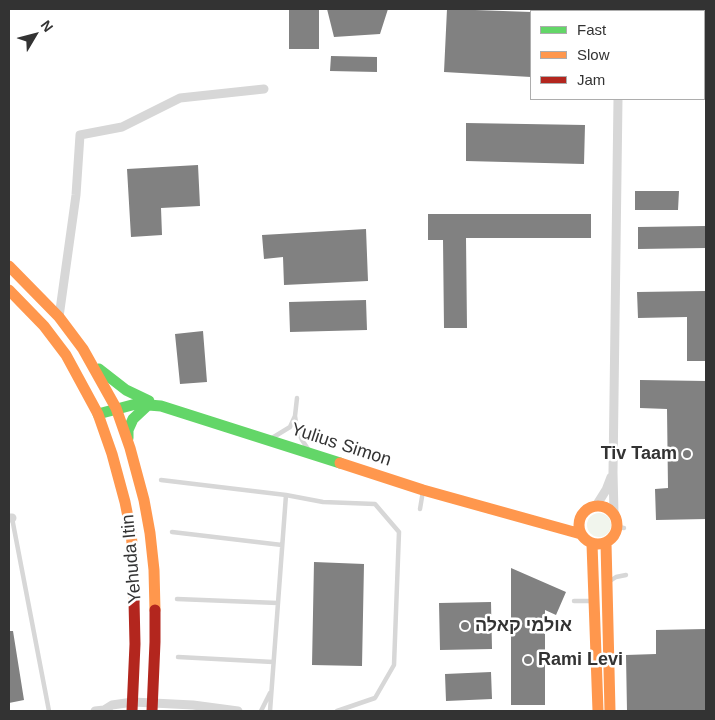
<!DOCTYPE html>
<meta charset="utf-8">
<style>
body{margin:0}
#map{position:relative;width:715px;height:720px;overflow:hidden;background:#fff;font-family:Arial,sans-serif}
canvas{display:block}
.frame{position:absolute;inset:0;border:10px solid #333;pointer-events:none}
.legend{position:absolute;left:530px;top:10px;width:175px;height:90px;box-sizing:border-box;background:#fff;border:1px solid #adadad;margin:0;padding:6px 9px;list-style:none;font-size:15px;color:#333}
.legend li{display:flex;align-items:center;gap:10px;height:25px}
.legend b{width:25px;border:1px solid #adadad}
.north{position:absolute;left:10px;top:10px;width:50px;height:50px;-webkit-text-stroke:4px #fff;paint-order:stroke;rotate:53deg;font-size:14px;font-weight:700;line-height:20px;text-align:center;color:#333}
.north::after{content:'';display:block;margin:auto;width:18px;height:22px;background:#333;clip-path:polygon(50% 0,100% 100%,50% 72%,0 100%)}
</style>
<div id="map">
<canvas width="715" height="720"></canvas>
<div class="frame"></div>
<ul class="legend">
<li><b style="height:6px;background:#63d668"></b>Fast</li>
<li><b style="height:6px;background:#ff974d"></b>Slow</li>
<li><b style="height:6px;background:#b3261e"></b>Jam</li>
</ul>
<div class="north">N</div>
</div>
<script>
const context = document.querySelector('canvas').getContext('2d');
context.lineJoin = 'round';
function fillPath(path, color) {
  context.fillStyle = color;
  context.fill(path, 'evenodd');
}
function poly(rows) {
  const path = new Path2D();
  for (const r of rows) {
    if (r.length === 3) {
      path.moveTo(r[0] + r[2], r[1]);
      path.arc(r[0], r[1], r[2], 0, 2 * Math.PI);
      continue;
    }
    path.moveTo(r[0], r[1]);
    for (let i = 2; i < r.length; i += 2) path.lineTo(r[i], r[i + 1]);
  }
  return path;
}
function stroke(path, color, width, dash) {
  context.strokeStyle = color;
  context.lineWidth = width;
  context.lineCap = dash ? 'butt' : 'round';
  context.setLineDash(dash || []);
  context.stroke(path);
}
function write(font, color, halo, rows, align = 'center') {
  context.font = font + ' Arial,Heebo,sans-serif';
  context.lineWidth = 5;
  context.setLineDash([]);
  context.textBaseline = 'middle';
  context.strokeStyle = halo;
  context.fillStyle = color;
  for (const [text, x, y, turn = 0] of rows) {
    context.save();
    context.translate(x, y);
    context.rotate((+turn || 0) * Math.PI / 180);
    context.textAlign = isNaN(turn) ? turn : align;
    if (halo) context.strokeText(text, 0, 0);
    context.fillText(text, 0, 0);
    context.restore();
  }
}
const green = poly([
 [599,525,12]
]);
const building = poly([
 [289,9,319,9,319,49,289,49],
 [327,9,388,9,380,34,334,37],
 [447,9,531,12,531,77,444,72],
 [331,56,377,57,377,72,330,71],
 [466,123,585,125,584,164,466,161],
 [198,165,200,206,161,208,162,235,131,237,127,169],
 [635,191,679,191,678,210,635,210],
 [428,214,591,214,591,238,466,238,467,328,444,328,443,240,428,240],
 [706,226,706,248,638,249,638,227],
 [366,229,368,281,284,285,283,257,264,259,262,235],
 [706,291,706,361,687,361,687,317,638,318,637,292],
 [366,300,367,330,290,332,289,302],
 [203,331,207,382,180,384,175,334],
 [640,380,706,381,706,519,656,520,655,489,668,488,667,409,640,408],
 [314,562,364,564,362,666,312,665],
 [511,568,566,592,556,615,545,610,545,705,511,705],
 [491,602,492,649,440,650,439,603],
 [706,629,706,711,627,711,626,655,656,654,656,630],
 [9,631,13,631,24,700,9,703],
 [491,672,492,699,446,701,445,674]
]);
const lane = poly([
 [295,416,297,398],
 [272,438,290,427,295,416,297,429,302,440,308,449],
 [161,480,286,495,323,502,375,504,399,532,394,665,375,698,337,711],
 [420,509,423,491],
 [12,518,49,711],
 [618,527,624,528],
 [172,532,282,545],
 [610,581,616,577,626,575],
 [177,599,278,603],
 [574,601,592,601],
 [178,657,273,662],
 [261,711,270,693],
 [270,711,286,495]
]);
const street = poly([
 [619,11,619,9],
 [59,317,76,195,80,135,122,127,180,98,264,89],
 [596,506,606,490,611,477],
 [614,514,613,472,618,99],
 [9,518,12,518],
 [95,711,104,710,112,705,133,702,193,705,238,711]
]);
const fast = poly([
 [99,369,126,390,149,401],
 [98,414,136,404,161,406,340,463],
 [128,438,128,430,133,419,149,404]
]);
const slow = poly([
 [9,266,59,317,83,349,116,408,130,448,144,500,150,533,154,570,155,610],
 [9,290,44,326,66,355,98,414,112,454,125,502,131,532,134,567,134,601],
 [340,463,423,490,581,534],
 [598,525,19],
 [606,543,610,711],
 [592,544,598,711]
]);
const jam = poly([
 [132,711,135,644,134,601],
 [152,711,155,642,155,610]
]);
const markers = [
 [687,454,5,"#7a7a7a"],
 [465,626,5,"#7a7a7a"],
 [528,660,5,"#7a7a7a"]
];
const streetNames = [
 ["Yulius Simon",341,445,18],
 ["Yehuda Itin",132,559,-95]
];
const poiNames = [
 ["Tiv Taam",677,454,"right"],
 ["אולמי קאלה",475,626],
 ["Rami Levi",538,660]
];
fillPath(green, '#f1f5ed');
fillPath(building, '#818181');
stroke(lane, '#d7d7d7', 4.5);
stroke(street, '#d7d7d7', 9);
stroke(fast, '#63d668', 11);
stroke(slow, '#ff974d', 11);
stroke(jam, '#b3261e', 11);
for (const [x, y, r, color] of markers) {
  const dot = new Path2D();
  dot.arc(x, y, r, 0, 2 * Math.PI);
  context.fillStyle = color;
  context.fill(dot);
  stroke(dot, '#fff', 2);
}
write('18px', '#333', '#fff', streetNames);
write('bold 18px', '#333', '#fff', poiNames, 'left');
</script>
